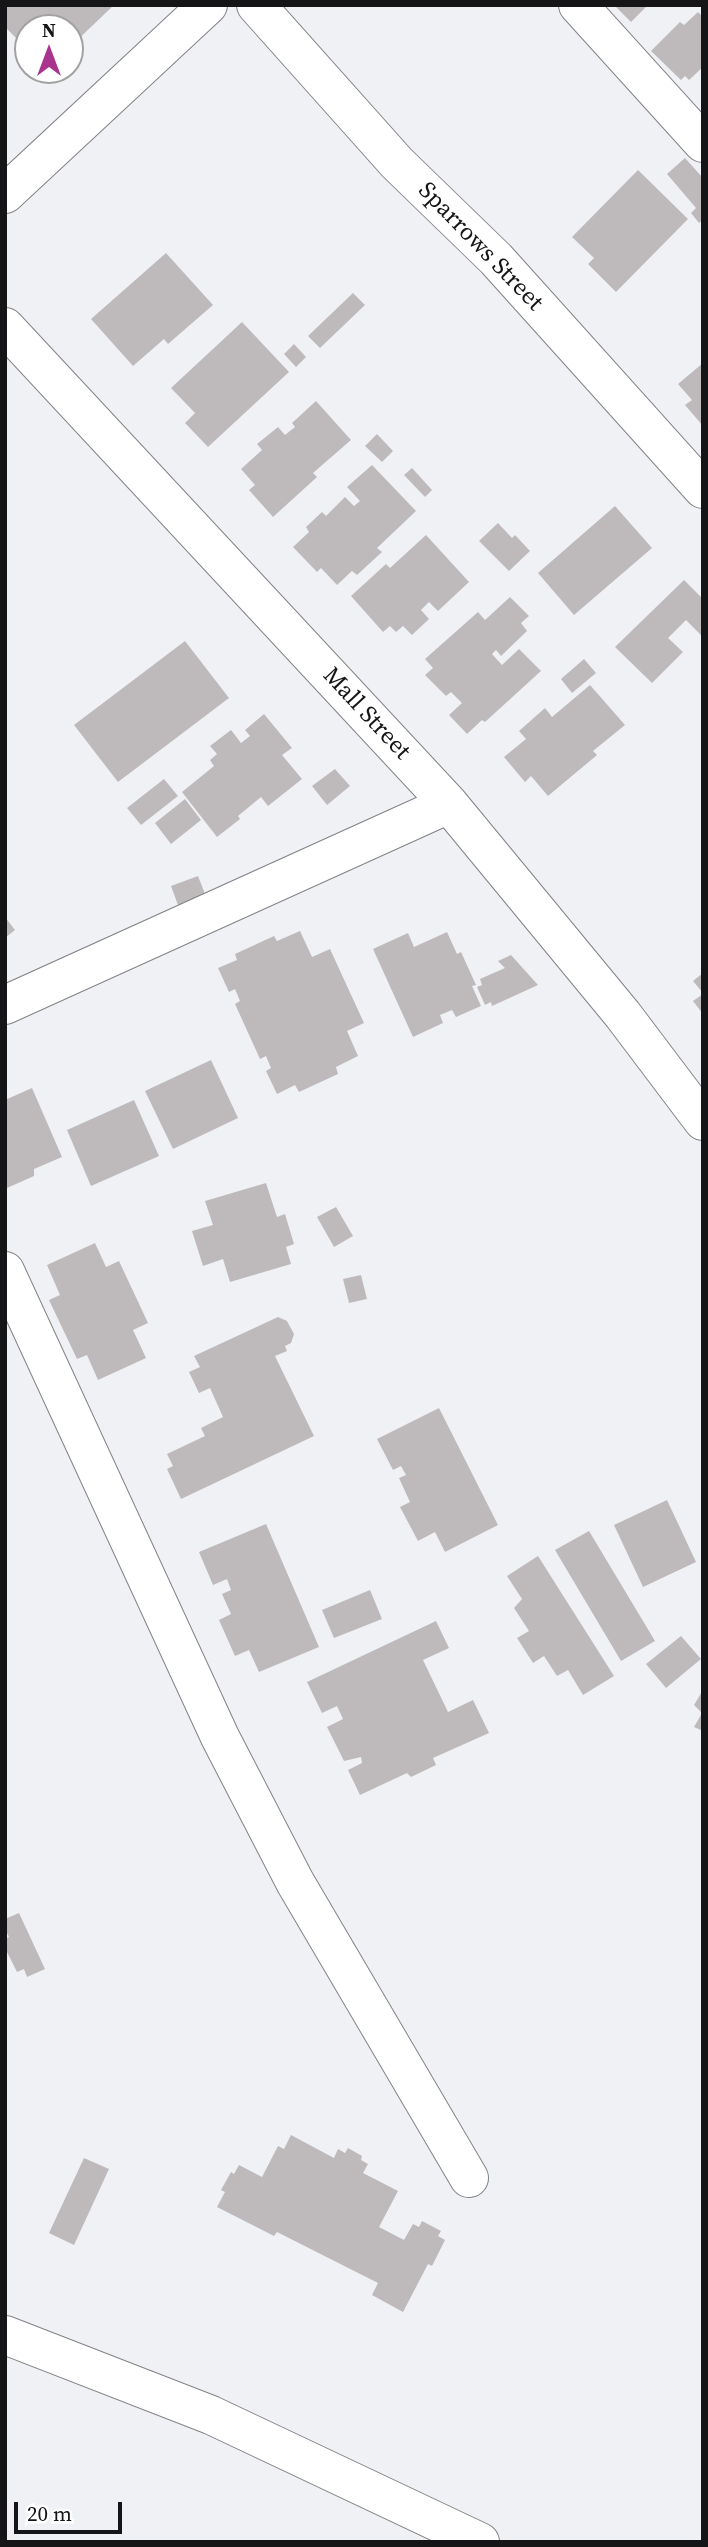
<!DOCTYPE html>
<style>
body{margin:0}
#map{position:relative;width:708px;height:2547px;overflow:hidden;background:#f0f1f5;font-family:"Source Serif 4",serif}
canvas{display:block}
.frame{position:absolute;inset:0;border:7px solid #151517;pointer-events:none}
.north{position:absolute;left:14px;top:14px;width:70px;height:70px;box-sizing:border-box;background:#fff;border:2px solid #a1a1a2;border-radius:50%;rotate:0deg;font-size:19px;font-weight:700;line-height:28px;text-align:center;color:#151517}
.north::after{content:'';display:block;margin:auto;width:24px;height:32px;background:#a9348d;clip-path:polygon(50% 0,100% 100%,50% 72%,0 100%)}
.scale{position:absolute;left:14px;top:2502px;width:108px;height:32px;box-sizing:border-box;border:4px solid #151517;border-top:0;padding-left:9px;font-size:21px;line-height:24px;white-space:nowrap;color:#151517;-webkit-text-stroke:5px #fff;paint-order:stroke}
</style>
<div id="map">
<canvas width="708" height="2547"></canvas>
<div class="frame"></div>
<div class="north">N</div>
<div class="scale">20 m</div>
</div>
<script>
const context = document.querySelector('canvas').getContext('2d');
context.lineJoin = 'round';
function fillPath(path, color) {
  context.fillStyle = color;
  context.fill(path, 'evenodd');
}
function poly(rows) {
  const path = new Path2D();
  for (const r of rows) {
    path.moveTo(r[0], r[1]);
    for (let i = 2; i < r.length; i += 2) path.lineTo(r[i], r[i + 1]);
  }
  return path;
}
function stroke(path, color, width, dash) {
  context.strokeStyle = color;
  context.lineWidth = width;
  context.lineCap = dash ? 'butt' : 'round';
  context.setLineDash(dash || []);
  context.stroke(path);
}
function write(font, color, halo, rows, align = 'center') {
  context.font = font + ' "Source Serif 4",serif';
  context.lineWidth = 7;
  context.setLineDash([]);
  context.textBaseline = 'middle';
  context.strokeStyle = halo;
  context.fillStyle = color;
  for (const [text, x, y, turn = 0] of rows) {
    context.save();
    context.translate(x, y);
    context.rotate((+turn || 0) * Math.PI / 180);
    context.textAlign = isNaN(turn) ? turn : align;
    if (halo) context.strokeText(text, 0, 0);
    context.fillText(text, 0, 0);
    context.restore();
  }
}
const building = poly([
 [5,5,114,5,70,47,70,28,28,28,28,50,5,27],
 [614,5,648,5,631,22],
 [698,12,703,17,703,67,689,80,685,76,681,80,651,51,680,22,684,25],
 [685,158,703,178,703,220,699,223,691,213,696,208,667,174],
 [638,170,688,219,616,292,588,264,594,258,572,237],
 [166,253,213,305,168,344,164,339,133,366,91,319],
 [353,293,365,305,320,348,308,336],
 [242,322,289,372,208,447,185,423,195,413,171,388],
 [294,344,306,357,296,367,284,354],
 [703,363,703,426,685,405,692,400,678,384],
 [316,401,351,440,313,473,317,477,273,517,249,490,255,485,241,469,262,450,257,444,278,427,285,435,295,427,292,423],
 [377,434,393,451,382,462,365,446],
 [372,465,416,511,377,548,382,552,357,575,352,571,337,585,321,568,317,572,293,547,309,532,306,527,322,512,326,516,345,497,354,506,360,501,347,487],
 [412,468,432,490,425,497,404,475],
 [615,506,652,548,574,615,538,573],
 [498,523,512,538,515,535,530,551,509,571,479,541],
 [426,535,469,582,438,611,429,602,421,610,429,619,412,635,403,626,396,632,390,626,383,632,351,596,386,564,390,568],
 [684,580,703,599,703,633,701,635,686,620,668,638,683,652,652,683,615,647],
 [510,597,529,616,521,623,527,631,501,656,496,650,492,654,502,665,519,649,541,671,485,722,482,720,467,734,449,715,462,703,451,692,446,696,425,675,433,668,425,659,478,612,485,620],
 [185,641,229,698,118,782,74,725],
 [584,659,596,673,572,693,561,679],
 [590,685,625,725,593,751,597,755,548,796,531,776,525,782,504,757,526,739,519,731,545,708,552,717],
 [264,714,292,748,282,755,302,779,268,806,261,797,238,816,240,819,217,837,182,792,214,766,210,760,217,754,210,746,231,730,241,743,250,736,245,730],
 [335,769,350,786,327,805,312,786],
 [164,779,178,796,141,825,127,808],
 [185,799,201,820,171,844,155,823],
 [198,876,205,894,178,905,171,886],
 [5,917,15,930,5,938],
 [300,931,312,957,330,949,364,1023,347,1031,358,1056,336,1067,338,1074,299,1092,295,1085,277,1094,266,1071,271,1068,266,1056,260,1059,235,1004,240,1001,235,989,229,992,218,968,237,960,235,954,274,936,277,941],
 [447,932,457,954,461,952,476,985,472,986,481,1006,456,1017,452,1010,440,1015,443,1023,413,1037,373,949,408,933,414,947],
 [511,955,538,985,492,1006,491,1002,485,1005,477,987,482,985,480,979,505,968,498,961],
 [703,973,703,993,693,981],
 [703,994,703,1014,693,1001],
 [211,1060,238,1118,173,1149,145,1091],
 [32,1088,62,1157,34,1169,34,1176,7,1188,5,1183,5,1100],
 [134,1100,159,1156,91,1186,67,1130],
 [266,1183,277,1217,285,1214,294,1244,286,1247,291,1264,230,1282,223,1259,203,1266,192,1231,213,1225,205,1201],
 [336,1207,353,1236,334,1247,317,1217],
 [95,1243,106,1267,119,1261,148,1323,133,1330,146,1358,98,1380,87,1355,77,1359,49,1300,60,1295,47,1265],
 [361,1275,367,1299,349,1303,343,1279],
 [278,1317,287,1321,294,1334,291,1343,285,1346,287,1351,275,1356,314,1436,181,1499,167,1469,173,1466,167,1454,205,1436,201,1428,223,1417,210,1388,199,1393,189,1372,200,1367,194,1356],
 [439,1408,498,1525,445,1552,435,1532,418,1541,400,1507,410,1502,399,1478,406,1475,401,1466,393,1470,377,1439],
 [667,1500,696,1562,643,1587,614,1525],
 [266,1524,319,1647,259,1672,249,1650,235,1656,219,1620,231,1614,222,1594,231,1590,227,1579,213,1585,199,1552],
 [589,1531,655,1641,621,1661,555,1550],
 [538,1556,614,1676,583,1695,568,1670,557,1676,544,1656,533,1663,517,1638,529,1631,514,1608,522,1599,507,1576],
 [370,1590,382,1619,334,1638,322,1610],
 [436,1621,449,1648,423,1660,448,1712,473,1700,489,1733,433,1758,436,1765,411,1777,407,1773,360,1795,348,1770,362,1763,361,1757,344,1761,327,1727,343,1719,337,1706,322,1713,307,1682],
 [681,1636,701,1659,666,1688,646,1664],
 [703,1690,703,1731,694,1727,702,1713,694,1705],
 [19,1913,45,1969,27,1977,24,1969,17,1972,5,1948,5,1939,9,1937,5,1929,5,1919],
 [291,2135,334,2158,338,2149,345,2153,348,2148,362,2156,361,2160,368,2164,363,2173,398,2191,379,2227,404,2240,413,2224,419,2227,422,2221,441,2231,438,2236,445,2240,432,2266,428,2264,403,2312,372,2295,378,2283,277,2232,274,2236,217,2207,225,2192,221,2190,231,2172,234,2174,239,2165,262,2177,278,2146,284,2149],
 [84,2158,109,2169,74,2245,49,2233]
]);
const minor = poly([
 [256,5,397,163,496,259,703,489],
 [578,5,703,143],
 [5,194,208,5],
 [5,327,449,804,623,1015,703,1121],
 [5,1005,449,804],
 [5,1271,220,1737,295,1882,469,2178],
 [5,2335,211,2415,480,2542]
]);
const streetNames = [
 ["Sparrows Street",480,247,46],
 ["Mall Street",366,714,47]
];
fillPath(building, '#bebabc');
stroke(minor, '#828386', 40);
stroke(minor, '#fff', 38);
write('24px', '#151517', '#fff', streetNames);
</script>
